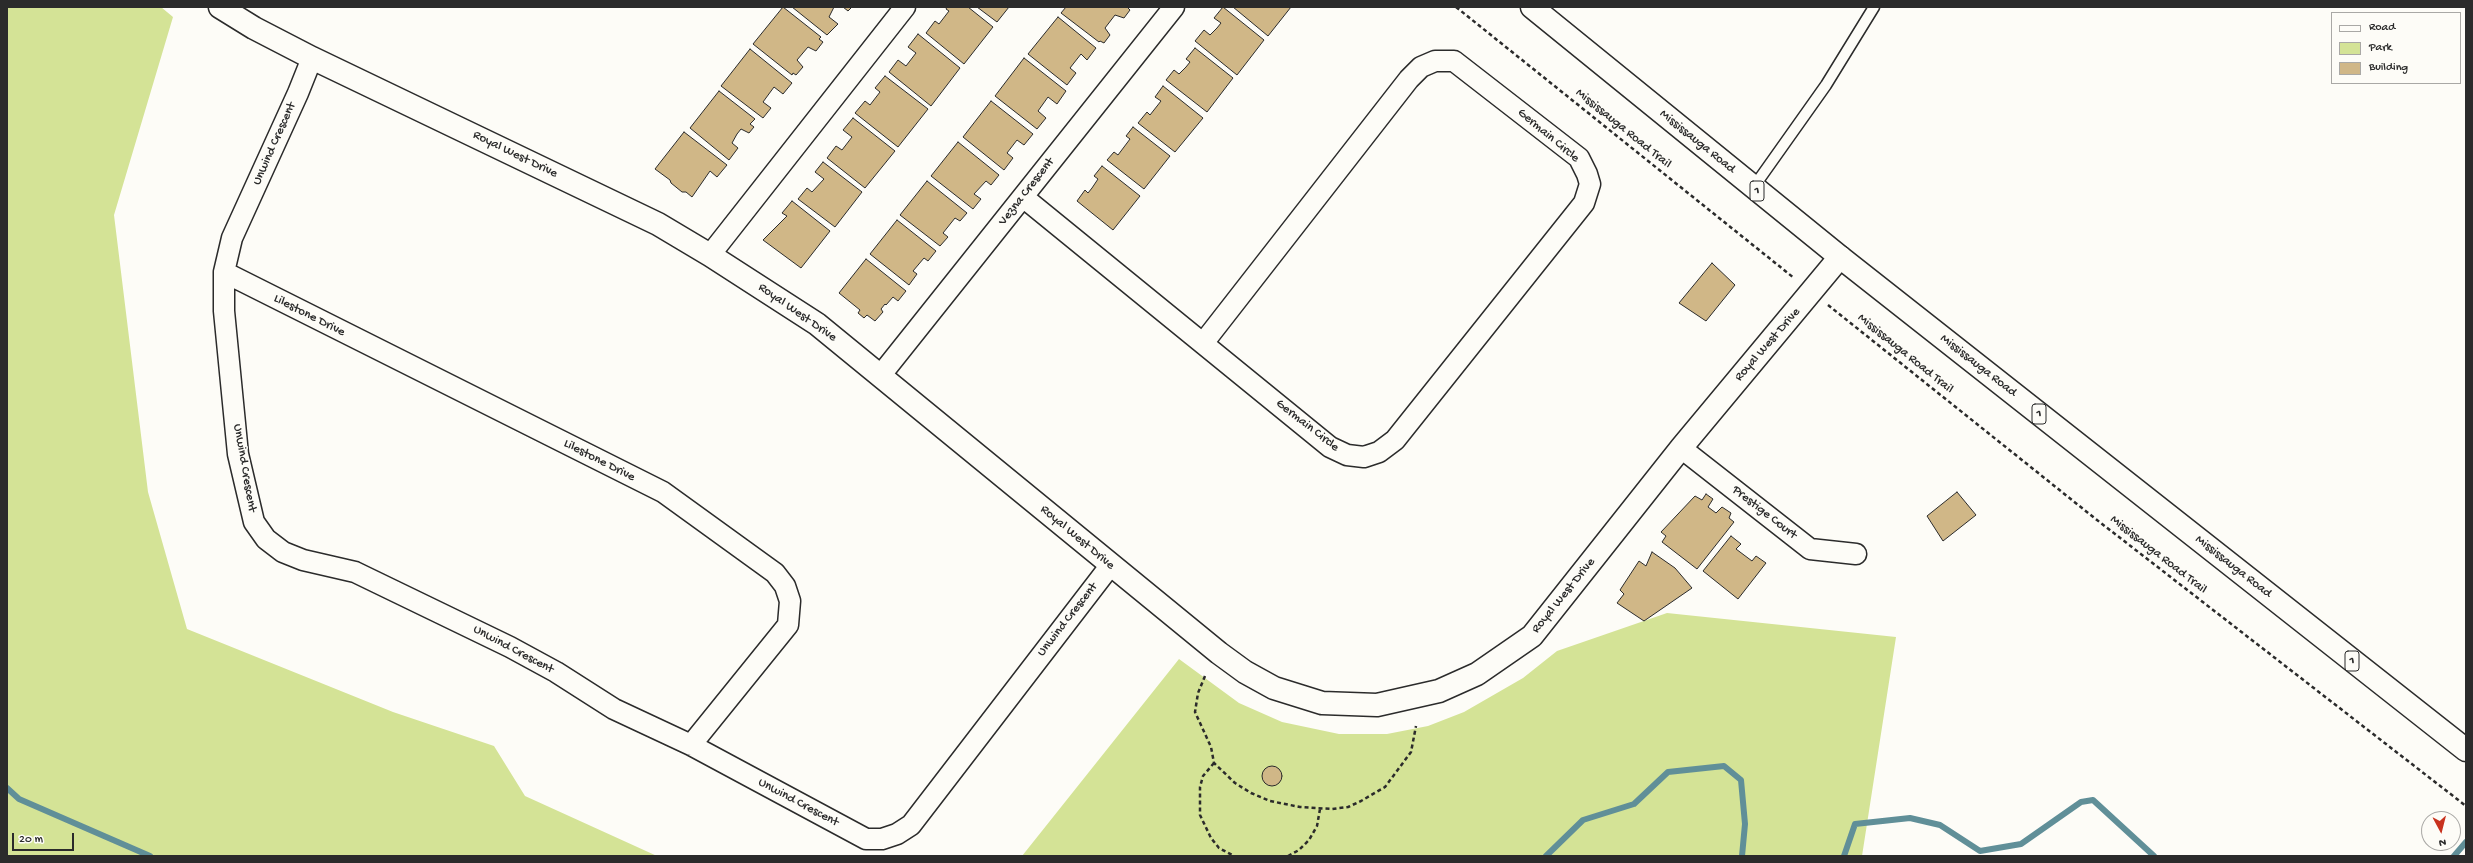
<!DOCTYPE html>
<style>
body{margin:0}
#map{position:relative;width:2473px;height:863px;overflow:hidden;background:#fdfcf7;font-family:"Gochi Hand",sans-serif}
canvas{display:block}
.frame{position:absolute;inset:0;border:8px solid #2b2b2b;pointer-events:none}
.legend{position:absolute;left:2331px;top:12px;width:130px;height:72px;box-sizing:border-box;background:#fdfcf7;border:1px solid #a9a8a5;margin:0;padding:5px 7px;list-style:none;font-size:12px;color:#2b2b2b}
.legend li{display:flex;align-items:center;gap:8px;height:20px}
.legend b{width:20px;border:1px solid #a9a8a5}
.north{position:absolute;left:2421px;top:811px;width:40px;height:40px;box-sizing:border-box;background:#fdfcf7;border:1px solid #a9a8a5;border-radius:50%;rotate:173deg;font-size:11px;font-weight:700;line-height:16px;text-align:center;color:#2b2b2b}
.north::after{content:'';display:block;margin:auto;width:14px;height:18px;background:#c8321e;clip-path:polygon(50% 0,100% 100%,50% 72%,0 100%)}
.scale{position:absolute;left:12px;top:833px;width:62px;height:18px;box-sizing:border-box;border:2px solid #2b2b2b;border-top:0;padding-left:5px;font-size:12px;line-height:14px;white-space:nowrap;color:#2b2b2b;-webkit-text-stroke:3px #fdfcf7;paint-order:stroke}
</style>
<div id="map">
<canvas width="2473" height="863"></canvas>
<div class="frame"></div>
<ul class="legend">
<li><b style="height:5px;background:#fdfcf7"></b>Road</li>
<li><b style="height:11px;background:#d4e396"></b>Park</li>
<li><b style="height:11px;background:#d0b787"></b>Building</li>
</ul>
<div class="north">N</div>
<div class="scale">20 m</div>
</div>
<script>
const context = document.querySelector('canvas').getContext('2d');
context.lineJoin = 'round';
function fillPath(path, color) {
  context.fillStyle = color;
  context.fill(path, 'evenodd');
}
function poly(rows) {
  const path = new Path2D();
  for (const r of rows) {
    if (r.length === 3) {
      path.moveTo(r[0] + r[2], r[1]);
      path.arc(r[0], r[1], r[2], 0, 2 * Math.PI);
      continue;
    }
    path.moveTo(r[0], r[1]);
    for (let i = 2; i < r.length; i += 2) path.lineTo(r[i], r[i + 1]);
  }
  return path;
}
function stroke(path, color, width, dash) {
  context.strokeStyle = color;
  context.lineWidth = width;
  context.lineCap = dash ? 'butt' : 'round';
  context.setLineDash(dash || []);
  context.stroke(path);
}
function write(font, color, halo, rows, align = 'center') {
  context.font = font + ' "Gochi Hand",sans-serif';
  context.lineWidth = 3;
  context.setLineDash([]);
  context.textBaseline = 'middle';
  context.strokeStyle = halo;
  context.fillStyle = color;
  for (const [text, x, y, turn = 0] of rows) {
    context.save();
    context.translate(x, y);
    context.rotate((+turn || 0) * Math.PI / 180);
    context.textAlign = isNaN(turn) ? turn : align;
    if (halo) context.strokeText(text, 0, 0);
    context.fillText(text, 0, 0);
    context.restore();
  }
}
const green = poly([
 [7,7,161,7,173,17,114,215,148,492,187,629,393,712,494,746,525,796,657,856,7,856],
 [1667,613,1896,637,1862,856,1022,856,1179,659,1239,703,1282,722,1339,734,1387,734,1428,726,1464,712,1523,678,1557,651]
]);
const stream = poly([
 [7,788,19,799,150,856],
 [1546,856,1583,820,1634,804,1668,772,1724,766,1741,780,1745,824,1742,856],
 [1844,856,1855,824,1910,818,1940,825,1980,851,2021,844,2081,802,2093,800,2154,856],
 [2454,856,2466,842]
]);
const building = poly([
 [783,7,821,37,819,39,823,42,816,51,808,47,797,60,803,67,796,75,793,73,792,75,753,44,783,7],
 [792,7,834,7,829,17,838,24,827,35,792,7],
 [843,7,852,7,848,11,843,7],
 [947,7,968,7,993,27,964,64,926,33,935,21,939,24,949,11,946,9,947,7],
 [977,7,1009,7,997,22,977,7],
 [1066,7,1127,7,1130,10,1124,18,1115,15,1105,28,1110,35,1104,43,1100,41,1099,42,1061,13,1066,7],
 [1223,7,1264,40,1237,75,1195,41,1204,30,1210,35,1217,28,1221,23,1214,18,1223,7],
 [1233,7,1291,7,1268,36,1233,7],
 [1058,17,1096,48,1087,60,1081,54,1070,68,1076,73,1067,85,1028,54,1058,17],
 [918,34,960,68,931,106,889,72,898,60,906,66,916,53,908,47,918,34],
 [1195,48,1233,78,1207,112,1166,80,1174,70,1179,74,1186,67,1190,62,1186,59,1195,48],
 [750,49,792,83,783,94,774,87,763,102,771,108,763,118,721,86,750,49],
 [1024,58,1066,91,1057,104,1048,97,1038,111,1046,118,1037,129,995,96,1024,58],
 [885,76,928,109,898,147,855,113,865,101,870,105,880,92,875,88,885,76],
 [1163,86,1203,118,1175,152,1138,123,1147,112,1150,115,1161,101,1155,97,1163,86],
 [719,91,755,119,750,124,754,127,749,133,741,129,737,134,732,143,738,148,729,160,690,128,719,91],
 [991,101,1033,134,1024,145,1017,140,1007,153,1013,158,1004,170,963,137,991,101],
 [853,118,895,151,865,188,827,158,836,146,842,150,852,137,843,130,853,118],
 [1133,127,1170,156,1144,189,1107,160,1114,152,1118,155,1130,139,1126,136,1133,127],
 [684,132,727,165,717,177,710,171,692,197,686,192,682,192,671,183,670,180,655,169,684,132],
 [958,142,999,175,991,185,986,181,974,194,981,199,973,209,931,176,958,142],
 [823,162,862,192,835,227,798,199,807,188,812,192,824,179,815,172,823,162],
 [1102,166,1140,196,1113,230,1077,201,1085,190,1088,193,1092,188,1098,179,1094,176,1102,166],
 [927,181,967,213,960,221,955,218,943,233,948,237,940,246,900,215,927,181],
 [792,201,830,231,801,268,763,240,787,216,782,213,792,201],
 [897,220,936,251,928,261,924,258,913,271,917,274,909,285,870,254,897,220],
 [866,259,906,291,898,301,893,297,886,305,885,304,881,309,883,312,875,321,867,315,864,318,858,313,860,310,839,293,866,259],
 [1712,263,1735,285,1706,321,1679,303,1712,263],
 [1957,492,1976,515,1943,541,1927,516,1957,492],
 [1706,494,1713,499,1708,507,1716,513,1722,507,1731,513,1729,518,1734,522,1697,569,1662,542,1666,536,1661,532,1695,496,1702,500,1706,494],
 [1731,536,1741,544,1736,549,1752,561,1756,556,1766,563,1738,599,1703,571,1731,536],
 [1652,552,1675,568,1692,588,1644,621,1617,603,1624,594,1620,590,1639,561,1646,566,1652,552],
 [1272,776,10]
]);
const path = poly([
 [1456,7,1794,278],
 [1828,305,2097,520,2466,806],
 [1205,676,1198,693,1195,712,1211,747,1214,763,1235,783,1251,793,1270,801,1300,807,1332,809,1348,807,1361,801,1385,787,1394,775,1411,752,1416,726],
 [1214,763,1203,776,1200,787,1200,815,1211,838,1219,848,1234,856],
 [1288,856,1299,850,1309,840,1317,826,1320,809]
]);
const service = poly([
 [1753,188,1826,85,1874,7]
]);
const minor = poly([
 [312,58,298,93,232,238,224,272,224,311,238,454,254,522,266,539,283,552,303,560,355,572,510,647,556,672,614,709,691,745,866,839,882,839,897,834,911,825,1110,566],
 [1023,197,1330,447,1347,455,1364,457,1379,452,1395,440,1584,203,1590,184,1587,174,1579,158,1454,61,1435,61,1421,67,1409,79,1204,342],
 [710,255,905,7],
 [224,272,663,492,775,573,785,586,790,601,788,625,691,745],
 [880,376,1174,7],
 [1681,448,1810,549,1856,554]
]);
const tertiary = poly([
 [220,7,254,28,312,58,658,224,710,255,817,324,1219,653,1245,672,1274,688,1322,703,1377,705,1439,691,1477,674,1532,636,1681,448,1840,257]
]);
const primary = poly([
 [1532,7,1840,257,2466,750]
]);
const shields = [
 [1757,191,14],
 [2039,414,14],
 [2352,661,14]
];
const shieldNames = [
 ["1",1757,191],
 ["1",2039,414],
 ["1",2352,661]
];
const streetNames = [
 ["Mississauga Road Trail",1623,129,39],
 ["Germain Circle",1548,136,40],
 ["Mississauga Road",1697,142,39],
 ["Unwind Crescent",275,144,-66],
 ["Royal West Drive",515,155,26],
 ["Vezna Crescent",1027,192,-52],
 ["Royal West Drive",797,313,35],
 ["Lilestone Drive",309,316,27],
 ["Royal West Drive",1768,345,-49],
 ["Mississauga Road Trail",1905,354,39],
 ["Mississauga Road",1978,366,38],
 ["Germain Circle",1307,426,38],
 ["Lilestone Drive",599,461,27],
 ["Unwind Crescent",244,468,80],
 ["Prestige Court",1764,513,38],
 ["Royal West Drive",1077,538,40],
 ["Mississauga Road Trail",2158,555,38],
 ["Mississauga Road",2233,567,38],
 ["Royal West Drive",1564,596,-51],
 ["Unwind Crescent",1068,620,-52],
 ["Unwind Crescent",513,650,28],
 ["Unwind Crescent",798,803,28]
];
fillPath(green, '#d4e396');
stroke(stream, '#608f98', 6);
fillPath(building, '#d0b787');
stroke(building, '#2b2b2b', 1);
stroke(service, '#2b2b2b', 13);
stroke(minor, '#2b2b2b', 23);
stroke(tertiary, '#2b2b2b', 25);
stroke(primary, '#2b2b2b', 25);
stroke(path, '#2b2b2b', 2.5, [4, 3]);
stroke(service, '#fdfcf7', 10);
stroke(minor, '#fdfcf7', 20);
stroke(tertiary, '#fdfcf7', 22);
stroke(primary, '#fdfcf7', 22);
for (const [x, y, w] of shields) {
  const box = new Path2D();
  box.roundRect(x - w / 2, y - 10, w, 20, 3);
  context.fillStyle = '#fdfcf7';
  context.fill(box);
  stroke(box, '#2b2b2b', 1);
}
write('bold 12px', '#2b2b2b', null, shieldNames);
write('13px', '#2b2b2b', '#fdfcf7', streetNames);
</script>
